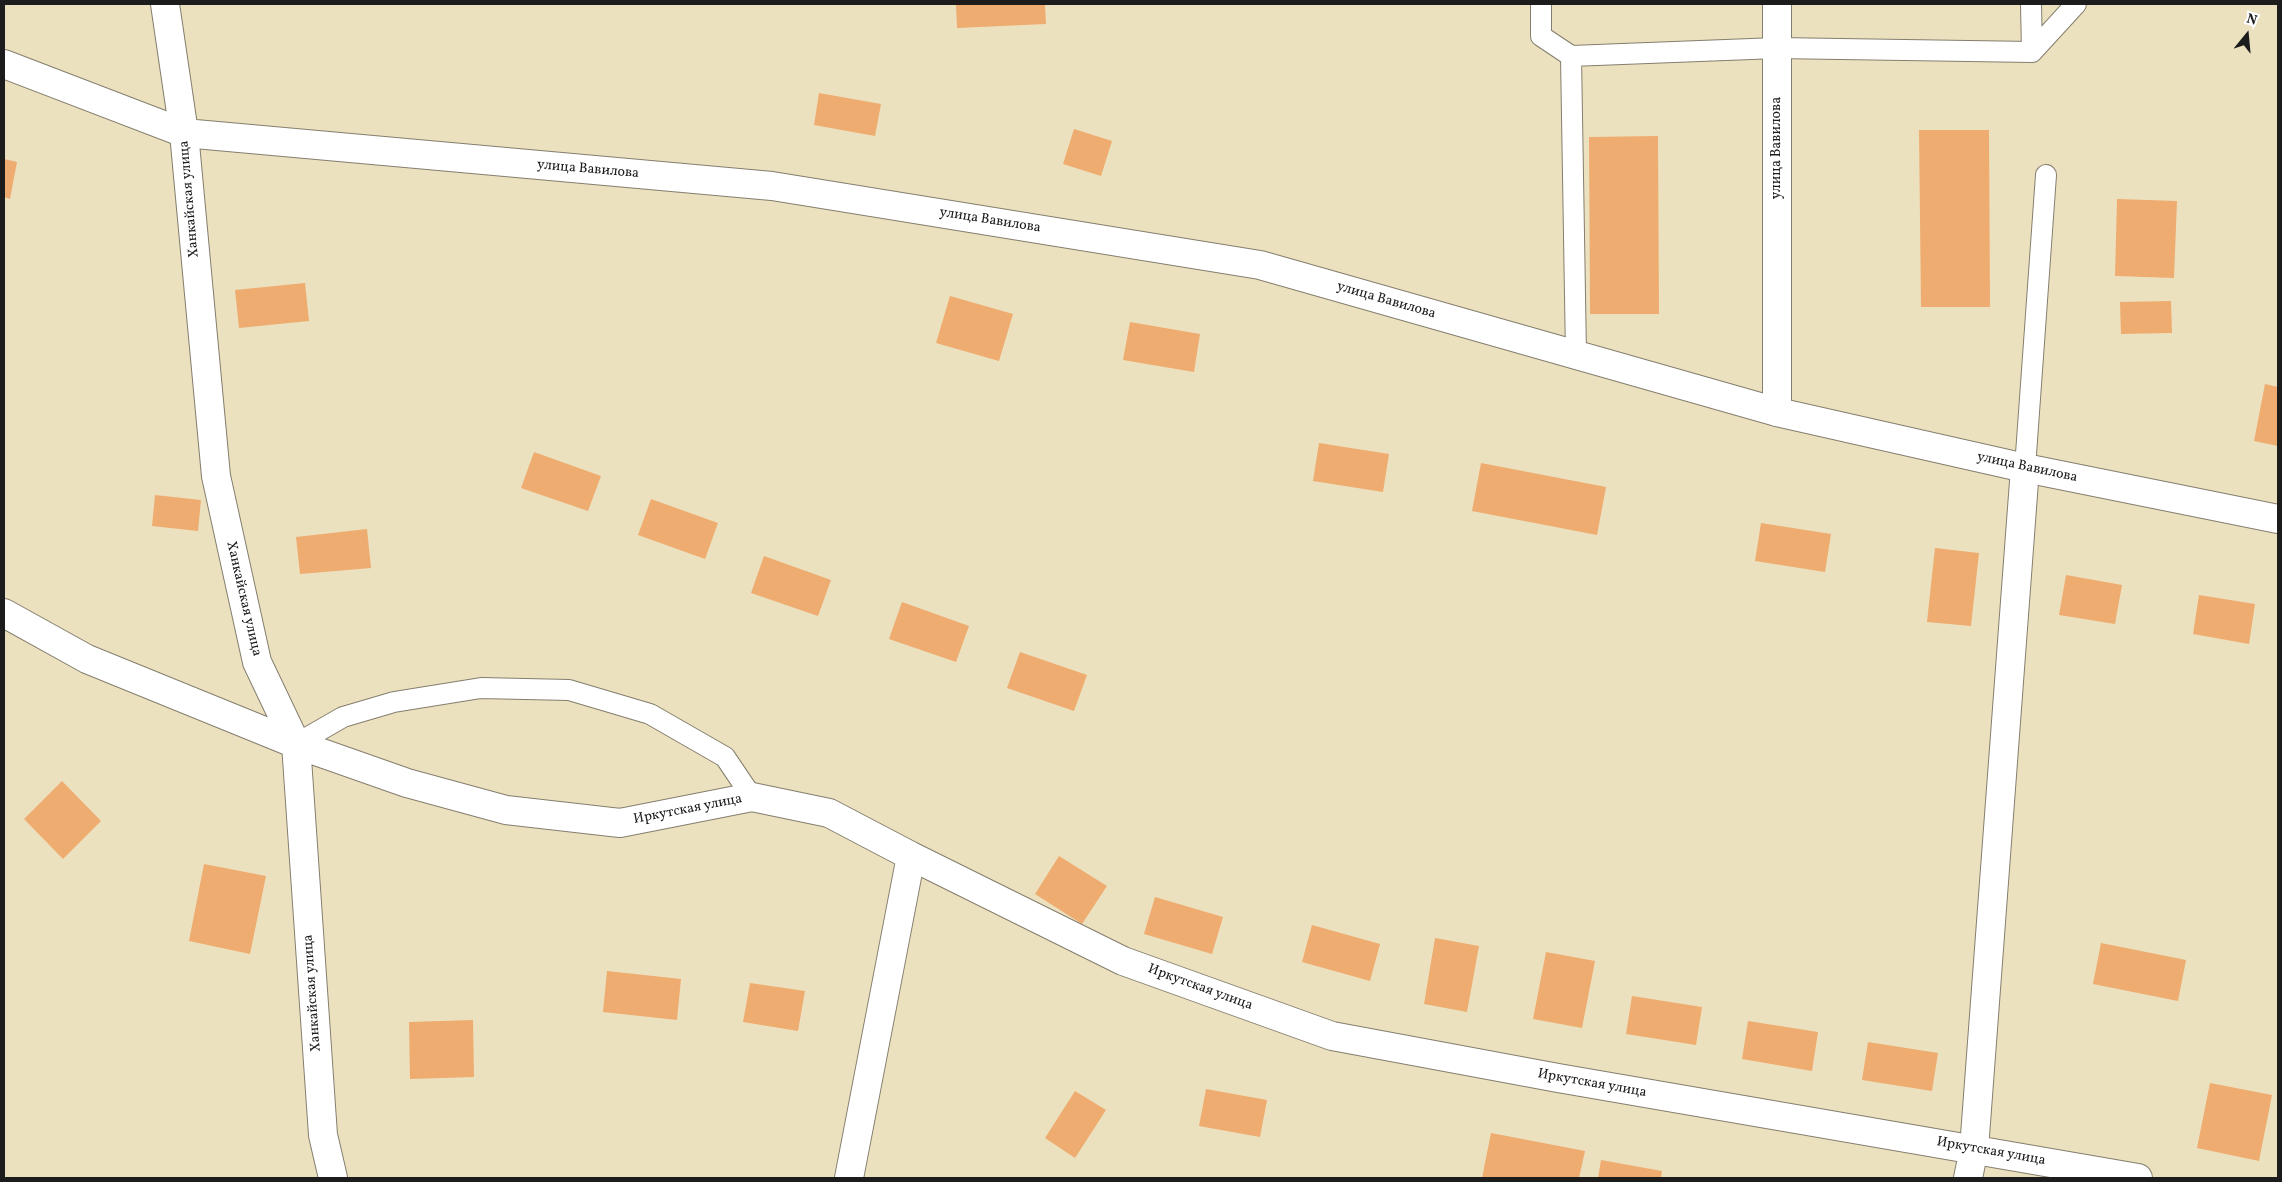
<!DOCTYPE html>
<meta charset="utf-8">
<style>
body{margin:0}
#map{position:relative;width:2282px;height:1182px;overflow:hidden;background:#ece1bf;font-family:Vollkorn,serif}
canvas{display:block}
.frame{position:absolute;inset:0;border:5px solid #1c1c1c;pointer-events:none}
.north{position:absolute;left:2222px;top:10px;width:50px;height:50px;-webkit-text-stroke:4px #fff;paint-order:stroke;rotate:17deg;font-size:14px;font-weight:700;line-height:20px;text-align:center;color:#1c1c1c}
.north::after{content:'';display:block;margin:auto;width:18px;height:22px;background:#1c1c1c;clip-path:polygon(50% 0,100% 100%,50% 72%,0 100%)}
</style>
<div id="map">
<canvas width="2282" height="1182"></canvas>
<div class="frame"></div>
<div class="north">N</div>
</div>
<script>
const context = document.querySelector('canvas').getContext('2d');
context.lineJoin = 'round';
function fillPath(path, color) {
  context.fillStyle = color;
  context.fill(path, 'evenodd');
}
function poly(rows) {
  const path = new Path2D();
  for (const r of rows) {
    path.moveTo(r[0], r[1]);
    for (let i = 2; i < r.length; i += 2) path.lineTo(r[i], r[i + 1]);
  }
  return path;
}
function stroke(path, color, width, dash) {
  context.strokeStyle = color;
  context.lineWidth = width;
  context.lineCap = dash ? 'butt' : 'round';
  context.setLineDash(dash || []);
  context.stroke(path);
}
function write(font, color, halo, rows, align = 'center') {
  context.font = font + ' Vollkorn,serif';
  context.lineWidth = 4.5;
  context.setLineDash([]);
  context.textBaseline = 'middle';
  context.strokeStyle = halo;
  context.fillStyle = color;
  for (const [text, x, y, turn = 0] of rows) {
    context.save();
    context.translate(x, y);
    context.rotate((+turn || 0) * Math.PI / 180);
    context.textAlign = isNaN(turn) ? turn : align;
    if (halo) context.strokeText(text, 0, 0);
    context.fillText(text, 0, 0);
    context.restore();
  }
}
const building = poly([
 [956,4,1045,4,1046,24,957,28],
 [819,93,881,104,875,136,814,125],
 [1074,129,1112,141,1101,176,1063,164],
 [1919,130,1989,130,1990,307,1921,307],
 [1658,136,1659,314,1590,314,1589,137],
 [4,159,17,162,10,199,4,197],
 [2117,199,2177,201,2174,278,2115,276],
 [305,283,309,321,239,328,235,290],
 [950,296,1013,314,999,361,936,343],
 [2171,301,2172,333,2121,334,2120,302],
 [1130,322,1200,334,1194,372,1123,360],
 [2265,384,2278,387,2278,446,2254,441],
 [1319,443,1389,454,1383,492,1313,481],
 [534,452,601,476,588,511,521,488],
 [1481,463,1606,487,1597,535,1472,511],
 [155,495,201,500,198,531,152,526],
 [651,499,718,523,705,559,638,535],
 [1761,523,1831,534,1825,572,1755,561],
 [367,529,371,568,300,574,296,537],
 [1935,548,1979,553,1971,626,1927,622],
 [764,556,831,580,818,616,751,593],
 [2066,575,2122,585,2115,624,2059,615],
 [2199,595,2255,604,2249,644,2193,634],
 [902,602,969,626,956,662,889,639],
 [1020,652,1087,675,1074,711,1007,688],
 [62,781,101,821,63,859,24,819],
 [1059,856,1107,886,1082,924,1035,894],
 [204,864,266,876,250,954,189,941],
 [1155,897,1223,917,1212,954,1144,934],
 [1312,925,1380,944,1370,981,1302,962],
 [1435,938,1479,946,1467,1012,1424,1004],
 [2101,943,2186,960,2178,1001,2093,984],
 [1546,952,1595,961,1582,1028,1533,1019],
 [607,971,681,979,677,1020,603,1012],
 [750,983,805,991,798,1031,743,1022],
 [1632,996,1702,1007,1696,1045,1626,1034],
 [473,1020,474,1077,410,1079,409,1022],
 [1748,1021,1818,1032,1812,1071,1742,1059],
 [1868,1042,1938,1053,1932,1091,1862,1080],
 [2210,1083,2272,1095,2259,1161,2197,1148],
 [1206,1089,1267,1100,1260,1137,1199,1126],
 [1075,1091,1106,1110,1075,1158,1045,1138],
 [1491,1133,1585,1151,1579,1178,1482,1178],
 [1601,1160,1662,1171,1661,1178,1598,1178]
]);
const service = poly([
 [1541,4,1541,36,1571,56,1777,48,2032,52,2076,4],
 [2031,4,2032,52],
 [1571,56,1576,355],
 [2025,468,2046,175],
 [296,744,343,717,394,702,481,688,569,690,650,714,725,757,752,797]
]);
const minor = poly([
 [1777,4,1777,412],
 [184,133,216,476,257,662,296,744,323,1135,333,1178],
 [4,613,87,659,296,744,407,783,506,810,620,823,752,797,829,813,911,856,1123,961,1332,1036,1558,1078,2138,1178],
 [849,1178,911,856],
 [1968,1178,1974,1149,2025,468]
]);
const tertiary = poly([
 [165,4,184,133],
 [4,64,184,133,772,186,1260,265,1777,412,2025,468,2278,519]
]);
const streetNames = [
 ["улица Вавилова",1777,148,-90],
 ["улица Вавилова",588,170,5],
 ["Ханкайская улица",190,199,-95],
 ["улица Вавилова",990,221,9],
 ["улица Вавилова",1386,301,16],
 ["улица Вавилова",2027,468,12],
 ["Ханкайская улица",243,599,77],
 ["Иркутская улица",688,810,-11],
 ["Иркутская улица",1200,988,20],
 ["Ханкайская улица",313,993,-94],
 ["Иркутская улица",1592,1084,10],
 ["Иркутская улица",1991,1152,10]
];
fillPath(building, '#eeac70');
stroke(service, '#847e6e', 22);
stroke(minor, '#847e6e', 30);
stroke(tertiary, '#847e6e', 30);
stroke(service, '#fff', 20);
stroke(minor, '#fff', 28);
stroke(tertiary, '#fff', 28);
write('14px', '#1c1c1c', '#fff', streetNames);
</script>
